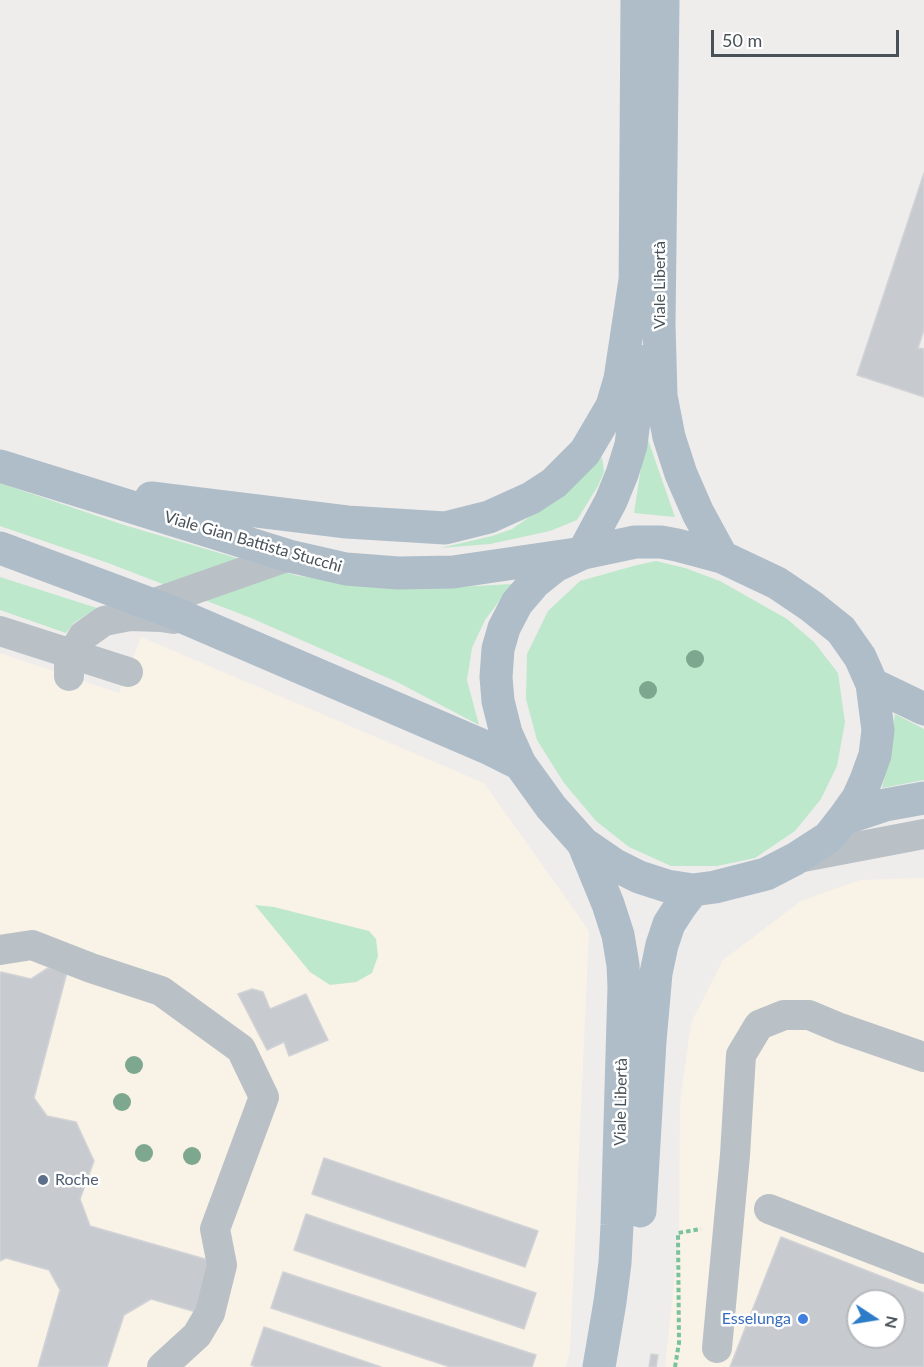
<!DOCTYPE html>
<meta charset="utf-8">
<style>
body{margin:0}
#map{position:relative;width:924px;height:1367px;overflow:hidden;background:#efecec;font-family:Lato,sans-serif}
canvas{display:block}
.north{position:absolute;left:846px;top:1289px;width:60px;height:60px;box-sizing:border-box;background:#fff;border:2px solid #b5b9bc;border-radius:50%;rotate:102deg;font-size:16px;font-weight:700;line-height:24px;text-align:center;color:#475157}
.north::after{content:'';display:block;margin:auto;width:21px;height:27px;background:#2d7cc8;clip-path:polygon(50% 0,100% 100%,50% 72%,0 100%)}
.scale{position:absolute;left:711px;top:30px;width:188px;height:27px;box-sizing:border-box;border:3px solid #475157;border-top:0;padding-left:8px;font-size:18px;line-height:21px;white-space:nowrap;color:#475157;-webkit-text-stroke:4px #fff;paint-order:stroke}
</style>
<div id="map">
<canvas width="924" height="1367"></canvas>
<div class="north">N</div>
<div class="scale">50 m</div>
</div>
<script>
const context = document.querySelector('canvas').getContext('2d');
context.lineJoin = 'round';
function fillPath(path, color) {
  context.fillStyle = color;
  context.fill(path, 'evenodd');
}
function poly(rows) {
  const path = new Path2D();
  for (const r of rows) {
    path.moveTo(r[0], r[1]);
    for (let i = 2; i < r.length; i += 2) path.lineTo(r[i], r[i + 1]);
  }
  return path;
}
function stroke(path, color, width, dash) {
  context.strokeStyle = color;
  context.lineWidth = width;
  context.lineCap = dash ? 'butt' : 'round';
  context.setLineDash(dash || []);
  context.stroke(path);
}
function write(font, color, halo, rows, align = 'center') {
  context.font = font + ' Lato,sans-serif';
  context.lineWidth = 5;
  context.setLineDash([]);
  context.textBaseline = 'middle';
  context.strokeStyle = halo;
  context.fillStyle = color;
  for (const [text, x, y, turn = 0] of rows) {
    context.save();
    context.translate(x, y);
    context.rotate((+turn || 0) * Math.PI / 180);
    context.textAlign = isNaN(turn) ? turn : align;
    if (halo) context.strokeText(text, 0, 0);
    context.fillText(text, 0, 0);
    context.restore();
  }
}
const commercial = poly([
 [141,637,484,783,589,931,570,1350,566,1367,0,1367,0,653,119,693],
 [924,878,924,1367,665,1367,679,1238,680,1103,691,1023,723,960,801,901,860,880],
 [858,1301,894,1301,894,1337,858,1337]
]);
const green = poly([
 [646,434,675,517,634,513],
 [602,457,604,472,598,486,577,520,550,531,490,544,440,548,492,536,512,529,571,488],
 [0,483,124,525,298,576,419,589,512,584,485,620,472,648,467,680,479,725,397,682,251,618,108,563,0,526],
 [656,561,685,568,720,581,787,619,814,642,838,673,845,722,837,766,821,799,795,831,755,858,717,866,671,866,629,847,596,821,564,783,537,740,526,699,527,654,548,611,580,581,637,565],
 [0,577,97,608,74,623,66,633,0,610],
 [895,714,924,729,924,780,882,788,890,752],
 [255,905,274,907,369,931,376,939,378,956,372,973,356,982,330,985,310,972]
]);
const building = poly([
 [924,173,924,330,918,348,924,349,924,397,857,375,924,173],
 [48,968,67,972,34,1098,47,1116,76,1122,94,1161,80,1199,90,1226,212,1261,196,1312,151,1299,124,1315,107,1367,38,1367,60,1290,49,1270,6,1258,0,1261,0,975,1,972,31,979,48,968],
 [252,989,263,992,270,1009,306,994,328,1040,289,1056,284,1042,267,1050,238,994,252,989],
 [324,1158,538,1231,525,1267,312,1194,324,1158],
 [306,1214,536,1293,524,1329,294,1250,306,1214],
 [781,1237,924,1293,924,1367,730,1367,781,1237],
 [858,1301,894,1301,894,1337,858,1337,858,1301],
 [283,1272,536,1355,532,1367,450,1367,271,1308,283,1272],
 [264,1327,381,1367,256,1367,251,1365,264,1327],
 [651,1354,658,1355,656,1367,649,1367,651,1354]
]);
const path = poly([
 [675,1367,679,1343,678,1233,701,1229]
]);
const minor = poly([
 [152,604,289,556],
 [0,631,128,672],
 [69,676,69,660,83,636,104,621,130,616,161,617,174,619],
 [798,858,924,834],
 [0,950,32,945,91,968,161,991,241,1049,264,1097,215,1229,222,1265,210,1313,197,1335,162,1367],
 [769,1209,924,1269],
 [717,1348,735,1155,741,1055,759,1025,784,1015,809,1015,840,1028,924,1057]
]);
const major = poly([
 [663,0,659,324,661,396,669,437,681,474,698,513,722,557],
 [635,301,637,0],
 [0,466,289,556,346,569,398,573,453,572,583,553,635,542,661,542,677,545,722,557,777,583,811,606,841,630,860,657,872,684,878,730,875,755,866,780,858,798,843,819,829,837,795,859,766,874,715,887,693,890,667,886,639,877,615,865,583,843,551,807,520,764,506,733,498,701,496,677,498,649,504,628,517,603,535,582,555,566,583,553],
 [151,498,347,522,445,528,489,517,531,498,554,483,585,452,612,406,620,379,635,280],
 [0,548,169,611,488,748,520,764],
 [583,553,611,501,622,474,631,445,635,412,638,361],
 [872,684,924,709],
 [843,819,885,805,924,798],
 [583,843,608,904,618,935,623,965,624,987,617,1225,615,1263,610,1302,599,1367],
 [640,1211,650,1041,656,973,662,945,669,924,680,907,693,890]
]);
const trees = [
 [695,659],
 [648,690],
 [134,1065],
 [122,1102],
 [144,1153],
 [192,1156]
];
const markers = [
 [43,1180,6,"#5c6f8a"],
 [803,1319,6,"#3f7fe0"]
];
const streetNames = [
 ["Viale Libertà",660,285,-90],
 ["Viale Gian Battista Stucchi",253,542,16],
 ["Viale Libertà",621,1102,-89]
];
const serviceNames = [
 ["Roche",55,1180]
];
const shopNames = [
 ["Esselunga",791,1319]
];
fillPath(commercial, '#f9f2e6');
fillPath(green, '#bee8cb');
fillPath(building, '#c7cace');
stroke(building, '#d1d3d7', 1.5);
stroke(path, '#7ac299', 4, [4.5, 3]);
stroke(minor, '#b9c1c7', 30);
stroke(major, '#aebdc8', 33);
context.fillStyle = '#7da78e';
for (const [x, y] of trees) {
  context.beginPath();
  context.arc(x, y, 9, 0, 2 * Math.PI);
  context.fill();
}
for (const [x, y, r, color] of markers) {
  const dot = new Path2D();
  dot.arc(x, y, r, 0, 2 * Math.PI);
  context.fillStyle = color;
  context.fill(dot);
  stroke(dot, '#fff', 2);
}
write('16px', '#475157', '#fff', streetNames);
write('16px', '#4e5e75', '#fff', serviceNames, 'left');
write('16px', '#366cbe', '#fff', shopNames, 'right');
</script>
